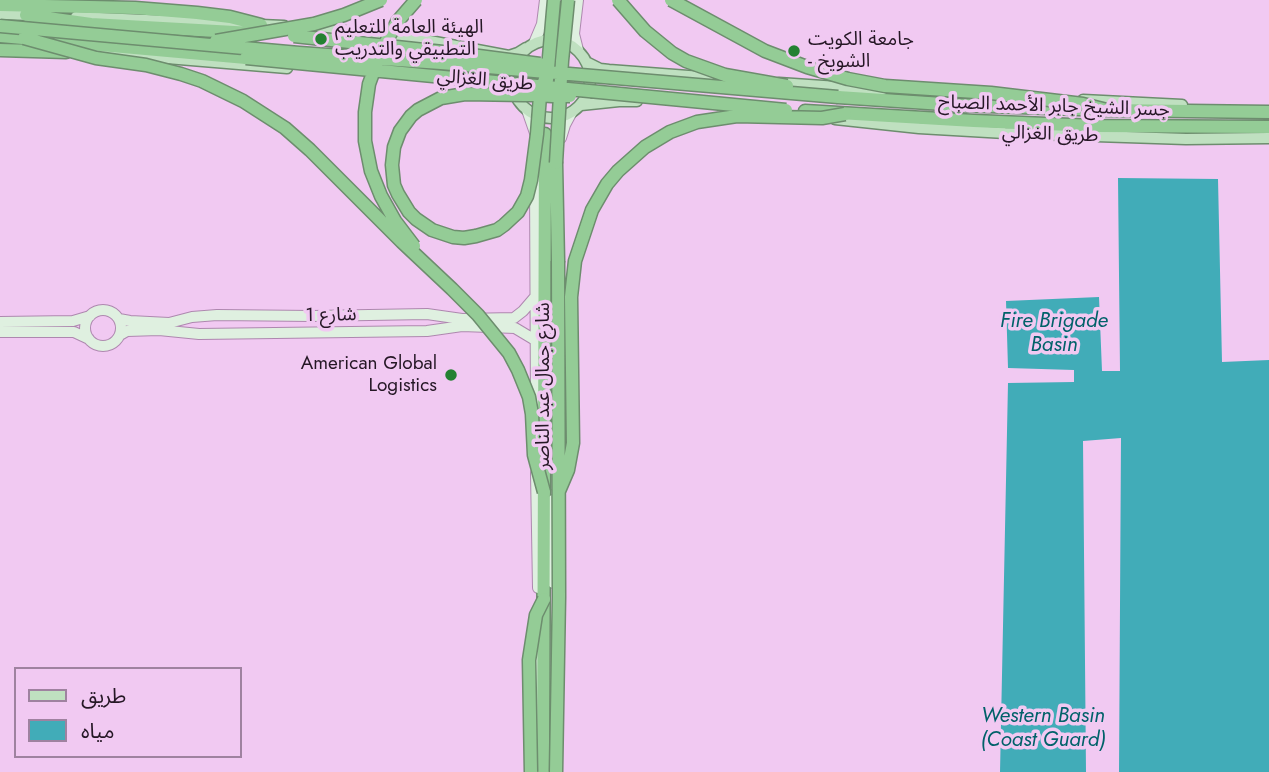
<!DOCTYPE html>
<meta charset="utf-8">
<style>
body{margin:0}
#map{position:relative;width:1269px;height:772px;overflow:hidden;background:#f1c9f2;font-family:Jost,"Noto Sans Arabic",sans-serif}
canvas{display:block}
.legend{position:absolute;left:14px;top:667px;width:228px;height:91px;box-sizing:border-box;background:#f1c9f2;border:2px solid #9f82a0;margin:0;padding:9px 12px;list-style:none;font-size:21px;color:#251725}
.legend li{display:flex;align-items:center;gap:14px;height:35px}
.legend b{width:35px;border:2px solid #9f82a0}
</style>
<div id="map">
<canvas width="1269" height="772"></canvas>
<ul class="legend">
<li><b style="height:9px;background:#bfe0c0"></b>طريق</li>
<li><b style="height:19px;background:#41acb8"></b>مياه</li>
</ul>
</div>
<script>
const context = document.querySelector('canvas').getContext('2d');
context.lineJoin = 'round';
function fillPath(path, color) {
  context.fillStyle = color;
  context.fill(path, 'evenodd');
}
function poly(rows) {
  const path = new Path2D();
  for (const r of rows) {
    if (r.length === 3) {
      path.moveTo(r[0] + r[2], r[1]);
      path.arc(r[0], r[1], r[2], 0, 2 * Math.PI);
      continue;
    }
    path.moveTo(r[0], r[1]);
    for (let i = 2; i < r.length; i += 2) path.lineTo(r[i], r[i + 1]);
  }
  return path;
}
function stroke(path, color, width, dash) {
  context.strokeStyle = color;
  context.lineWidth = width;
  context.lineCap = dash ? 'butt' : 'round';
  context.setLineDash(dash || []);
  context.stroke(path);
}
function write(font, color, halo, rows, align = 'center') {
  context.font = font + ' Jost,"Noto Sans Arabic",sans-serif';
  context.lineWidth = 7;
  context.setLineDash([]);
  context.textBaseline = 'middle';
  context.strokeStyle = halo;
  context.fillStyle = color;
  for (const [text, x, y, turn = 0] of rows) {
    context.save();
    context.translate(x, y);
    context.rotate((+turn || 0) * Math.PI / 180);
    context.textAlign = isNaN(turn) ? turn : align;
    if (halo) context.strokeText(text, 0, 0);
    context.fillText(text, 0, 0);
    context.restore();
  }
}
const water = poly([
 [1118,178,1218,179,1222,362,1269,360,1269,772,1119,772,1121,438,1083,441,1086,772,1000,772,1008,383,1074,382,1074,370,1008,368,1006,301,1099,297,1102,371,1120,371]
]);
const secondary = poly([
 [534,43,542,24,545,0],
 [578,50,574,34,578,0],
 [527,110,535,133],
 [561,138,565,125,572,112],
 [535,179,536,413],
 [103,328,18],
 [119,319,130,321,169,323,192,317,217,315,312,316,427,314,462,319,514,318,523,311,535,297],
 [0,322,73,321,90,316],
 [0,332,74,332,89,339],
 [120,335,127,331,159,330,199,334,427,331,462,326,515,328,535,340],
 [536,473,538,588],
 [553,583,553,500],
 [537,749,537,652]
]);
const primary = poly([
 [0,14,32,15],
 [76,17,284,26],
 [307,28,403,36,509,56,518,53,526,48],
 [551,79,39],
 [83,51,287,68],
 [588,63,600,69,609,70,728,79],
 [779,83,882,90],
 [1083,100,1182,105],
 [581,105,619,101,637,101],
 [835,119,919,128,1005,133,1186,139,1269,138]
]);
const highway = poly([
 [0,5,135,8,197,13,230,17,261,25],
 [26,15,91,24,252,33],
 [0,36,246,58],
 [0,50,66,52],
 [838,97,958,105,1107,110,1269,112],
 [805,111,974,121,1095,126,1269,127],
 [556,163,558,261],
 [543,772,545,134]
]);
const highwayBridge = poly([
 [618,0,645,31,672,53,686,61,725,75,787,86],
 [671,0,765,51,807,67,848,79,885,86,991,93,1083,104,1107,110],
 [0,26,299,53,441,63,838,97],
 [294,36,471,55,540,64],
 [24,38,96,58,146,65,181,74,202,81,243,101,285,128,310,150,402,242,452,289,478,315,509,353,518,370,529,397,532,414,534,455,544,492],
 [216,41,314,24,344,15,381,0],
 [246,58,786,110],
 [545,79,541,90,540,96,537,134,531,180,527,196,518,212,504,225,497,230,476,236,464,238,453,237,432,230,416,219,409,212,398,194,394,185,392,165,394,147,400,131,411,116,418,110,441,98,465,94,524,95,536,95,552,96,570,96],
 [547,80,554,0],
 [556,163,562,61,568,0],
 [414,246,395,221,381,196,371,171,365,141,365,112,369,84,381,51,397,22,416,0],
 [559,491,568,470,573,443,571,297,575,261,592,210,607,184,618,171,645,147,670,132,697,122,737,116,822,118,845,114],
 [531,772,529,660,536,615,544,599],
 [556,772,559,597,558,261]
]);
const markers = [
 [321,39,7,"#248132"],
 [794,51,7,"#248132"],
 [451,375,7,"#248132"]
];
const poiNames = [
 ["الهيئة العامة للتعليم",335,28],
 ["التطبيقي والتدريب",335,50],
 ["جامعة الكويت",808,40],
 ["- الشويخ",808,62],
 ["American Global",437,364,"right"],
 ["Logistics",437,386,"right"]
];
const streetNames = [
 ["طريق الغزالي",485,81,5],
 ["جسر الشيخ جابر الأحمد الصباح",1054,107,2],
 ["طريق الغزالي",1050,135,2],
 ["شارع 1",331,316,-1],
 ["شارع جمال عبد الناصر",544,386,-90]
];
const waterNames = [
 ["Fire Brigade",1054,322],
 ["Basin",1054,346],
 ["Western Basin",1043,717],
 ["(Coast Guard)",1043,741]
];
fillPath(water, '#41acb8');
stroke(secondary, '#ae88af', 12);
stroke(primary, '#6d8d6e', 13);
stroke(highway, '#6d8d6e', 15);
stroke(secondary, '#dff0e0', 10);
stroke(primary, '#bfe0c0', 10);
stroke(highway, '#94cc96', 12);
stroke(highwayBridge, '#6d8d6e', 15, []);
stroke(highwayBridge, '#94cc96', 12);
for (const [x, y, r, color] of markers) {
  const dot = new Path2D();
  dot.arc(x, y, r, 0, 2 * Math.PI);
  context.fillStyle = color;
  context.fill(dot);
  stroke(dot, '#f1c9f2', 2.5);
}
write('19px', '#251725', '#f1c9f2', poiNames, 'left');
write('19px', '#251725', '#f1c9f2', streetNames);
write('italic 21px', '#006169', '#f1c9f2', waterNames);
</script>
